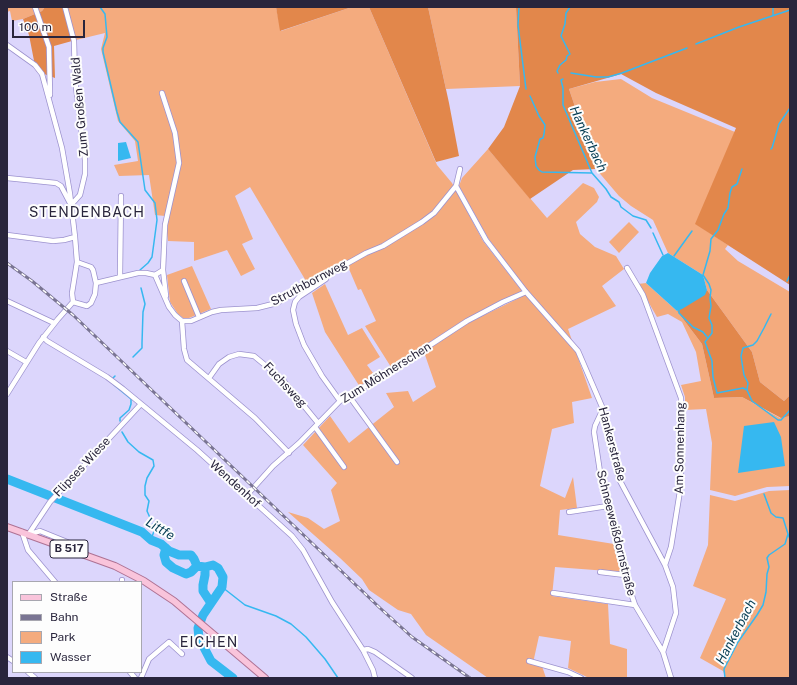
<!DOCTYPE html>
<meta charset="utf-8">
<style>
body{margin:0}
#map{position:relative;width:797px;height:685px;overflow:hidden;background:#dcd6fc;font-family:"Public Sans",sans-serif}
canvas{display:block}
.frame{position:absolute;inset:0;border:8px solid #29253c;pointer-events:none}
.legend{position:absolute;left:12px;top:581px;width:130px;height:92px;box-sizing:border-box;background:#fdfdfd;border:1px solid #a8a7b0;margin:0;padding:5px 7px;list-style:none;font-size:12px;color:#29253c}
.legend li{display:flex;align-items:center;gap:8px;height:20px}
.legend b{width:20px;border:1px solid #a8a7b0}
.scale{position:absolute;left:12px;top:20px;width:73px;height:18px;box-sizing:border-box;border:2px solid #29253c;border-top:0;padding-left:5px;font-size:12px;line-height:14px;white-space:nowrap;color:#29253c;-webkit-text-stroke:3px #fdfdfd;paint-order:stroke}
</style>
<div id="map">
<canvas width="797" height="685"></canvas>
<div class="frame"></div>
<ul class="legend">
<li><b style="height:5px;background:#f9c4db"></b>Straße</li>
<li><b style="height:5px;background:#7a7593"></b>Bahn</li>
<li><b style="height:11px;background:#f4ab7e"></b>Park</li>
<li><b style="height:11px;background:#36b8f0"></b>Wasser</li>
</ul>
<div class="scale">100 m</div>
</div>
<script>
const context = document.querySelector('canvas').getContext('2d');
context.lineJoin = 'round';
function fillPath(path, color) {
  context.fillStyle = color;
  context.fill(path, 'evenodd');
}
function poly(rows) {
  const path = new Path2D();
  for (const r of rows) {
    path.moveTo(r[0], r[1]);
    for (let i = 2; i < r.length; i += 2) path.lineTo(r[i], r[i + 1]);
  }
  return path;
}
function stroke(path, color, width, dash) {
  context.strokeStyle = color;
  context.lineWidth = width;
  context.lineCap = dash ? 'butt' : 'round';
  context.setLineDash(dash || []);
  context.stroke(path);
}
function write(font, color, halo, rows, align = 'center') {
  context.font = font + ' "Public Sans",sans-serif';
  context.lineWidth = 4;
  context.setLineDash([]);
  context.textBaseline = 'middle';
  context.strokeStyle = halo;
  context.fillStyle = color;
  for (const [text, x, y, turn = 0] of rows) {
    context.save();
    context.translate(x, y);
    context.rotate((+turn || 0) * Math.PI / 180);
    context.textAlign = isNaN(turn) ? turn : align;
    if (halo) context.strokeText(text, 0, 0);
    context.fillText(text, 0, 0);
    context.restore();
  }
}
const green = poly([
 [7,7,45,7,42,11,23,19,12,21,10,11,7,12],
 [64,7,276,7,281,31,352,7,369,7,437,165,452,183,483,241,522,291,466,319,391,367,365,326,376,321,361,289,358,290,349,269,306,281,250,187,235,196,253,239,242,244,255,269,241,276,227,250,194,261,194,242,168,241,165,216,155,215,149,175,119,176,114,165,138,161,135,141,118,121,101,49,105,33,72,41],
 [428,7,516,7,520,86,446,89],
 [621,79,652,98,735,132,696,224,728,245,725,249,738,261,790,292,790,395,784,401,760,382,752,352,707,290,703,275,668,253,653,220,631,206,619,196,596,169,569,89,595,82],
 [488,149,547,218,583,183,594,188,599,197,597,202,576,222,580,234,595,247,616,256,624,269,602,286,616,306,568,329,592,398,572,402,574,423,552,429,540,486,565,498,573,477,577,508,560,510,558,535,614,544,621,572,555,567,552,596,608,604,610,644,627,649,627,678,589,678,568,668,571,641,539,636,533,663,542,666,546,678,488,678,426,635,411,614,398,610,369,590,362,579,340,558,288,512,308,518,324,529,340,521,331,490,337,483,303,445,330,416,349,443,394,407,386,393,408,391,413,402,436,387,424,352,468,323,517,299,527,291,488,238,459,186,462,178],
 [629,222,639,232,619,253,609,242],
 [192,266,211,309,189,318,183,318,178,314,170,302,167,275],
 [646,283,677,311,702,344,714,398,742,397,780,418,790,416,790,486,767,487,735,496,710,490,712,443,706,409,685,410,685,397,681,385,701,381,696,352,682,322,668,314,657,317,638,284],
 [325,284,348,335,362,328,380,357,367,365,376,377,360,387,325,332,312,293],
 [790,490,790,678,726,678,723,671,700,658,726,599,693,586,708,545,710,495,735,501,769,491]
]);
const forest = poly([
 [45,7,63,7,72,41,54,46,55,78,36,71,29,35,23,19,42,11],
 [276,7,352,7,280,31],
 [369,7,428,7,449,103,459,156,436,162],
 [516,7,790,7,790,285,695,224,736,128,656,93,621,74,569,89,596,169,573,170,530,199,488,149,504,127,520,86],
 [707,290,752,352,760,382,784,401,790,395,790,416,781,418,742,397,714,398,702,344,677,311]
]);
const water = poly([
 [126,142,131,158,118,161,118,143],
 [668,253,703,275,707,290,705,295,682,309,677,311,646,283,650,273,662,256],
 [774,422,781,437,785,466,738,473,744,426]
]);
const stream = poly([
 [100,7,105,14,107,37,103,48,103,52,117,112,120,122,138,142,145,190,155,203,157,220,152,257,148,263,140,270],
 [519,7,518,25,526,89],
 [773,15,773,7],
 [696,44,739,27,790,10],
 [558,73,557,71,560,65,566,60,567,56,570,54,561,36,565,24,566,13,570,7],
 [571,73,596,77,608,77,622,73,687,48],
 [563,79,561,80,563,88,563,105,592,173,606,189,611,197,619,202,621,207,633,216,646,220,651,228],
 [530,96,539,116,545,125,544,134,543,138,540,139,535,157,536,166,539,170,542,172,592,173],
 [771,149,772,148,779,124,790,108],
 [742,169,737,184,732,187,730,193,728,208,724,214,718,230,711,239,710,251,703,275,709,284,711,290,710,298,711,306,709,318,712,325,712,333,705,342,712,361,713,377,717,393,743,388,747,390,752,401,778,420,781,420,790,410],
 [653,233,663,255],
 [674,256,692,231],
 [787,281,790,275],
 [679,310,679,313,693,327,703,332,707,337],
 [133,357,142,348,142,343,143,312,145,304,141,288],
 [113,378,115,376],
 [114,385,131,399,131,404,129,410,120,418,120,421],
 [747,390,748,383,744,375,741,356,743,348,753,345,757,341,764,328,771,314],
 [122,432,128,442,139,452,153,460,154,466,147,478,145,486,145,495,149,501,147,511,151,520],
 [788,534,790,539],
 [151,540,155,528,153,524],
 [222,587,245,605,276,616,291,624,306,637,325,659,338,678],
 [725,678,724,669,738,642,757,615,763,605,766,592,767,574,769,567,767,558,769,555,785,544,788,534,783,518,776,517,771,513,764,494]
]);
const river = poly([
 [7,479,142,532,151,540,161,544,169,551,179,555,191,555,194,559,197,566,205,567,213,565,218,568,223,577,222,587,203,615,198,628,199,638,211,661,233,678],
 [166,548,164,555,166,562,173,568,186,574,191,572,197,566],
 [205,567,205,575,203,585,203,591,211,603]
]);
const minor = poly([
 [35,7,49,47,50,95],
 [7,45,35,65,42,74,62,148,70,194,75,237,77,262,72,293,73,302,58,319,39,343,7,394],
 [460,169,456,186,486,240,526,292,578,351,603,409,619,479,665,565,673,587,676,613,663,652,671,678],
 [7,178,56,183,61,186,71,205,80,195,85,174,85,160,75,79,74,41,65,7],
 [7,235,53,241,64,240,75,237],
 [77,262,91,267,93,270,96,283],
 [627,268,643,295,681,398,682,439,680,491,671,547,665,565],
 [163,270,166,296],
 [155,275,169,307,175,315,182,321,191,321,212,312,221,310,257,308,277,303,305,285,325,276,366,253,383,246,422,222,434,213,456,186],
 [155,275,163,270,165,225,179,163,175,133,162,93],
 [120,276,121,196],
 [325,276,326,279,299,297,295,302,293,310,296,324,304,345,322,376,340,401],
 [184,281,199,317],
 [7,301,54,323],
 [73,302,87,306,91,303,95,294,96,283,138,273,146,273,155,275],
 [182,321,184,349,187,360,255,418,289,453],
 [43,337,47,341,107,377,123,389,197,450,292,536,303,550,332,602,363,650,373,670,375,678],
 [7,351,26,362],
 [209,378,219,364,229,357,239,354,254,356,282,379,318,423],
 [349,396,397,462],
 [603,409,595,426,594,432,600,472,618,551,625,575,635,605,663,652],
 [315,427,344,467],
 [247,495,273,466,299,443,340,401,392,370,467,321,503,302,526,292],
 [569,512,608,506],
 [22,532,28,550,55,582],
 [28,535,50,502,141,404],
 [28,535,40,531,82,548],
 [600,572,625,575],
 [122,580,122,582],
 [553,593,635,605],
 [363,650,368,649,375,652,412,678],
 [7,657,13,661],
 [529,661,568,672,581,678],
 [28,672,35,678],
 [130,672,135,678],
 [141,678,149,659,169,642,182,654]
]);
const major = poly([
 [7,527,115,566,144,581,174,601,265,678]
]);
const rail = poly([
 [7,263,32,281,73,315,380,608,412,637,470,678]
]);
const shields = [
 [69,549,38]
];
const shieldNames = [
 ["B 517",69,549]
];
const streetNames = [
 ["Zum Großen Wald",80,107,-95],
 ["Struthbornweg",309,283,-28],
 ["Zum Möhnerschen",386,373,-32],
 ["Fuchsweg",285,385,47],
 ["Hankerstraße",612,444,75],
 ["Am Sonnenhang",680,448,-89],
 ["Flipses Wiese",82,467,-47],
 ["Wendenhof",235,484,42],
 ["Schneeweißdornstraße",616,533,76]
];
const waterNames = [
 ["Hankerbach",588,139,65],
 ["Littfe",160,529,31],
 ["Hankerbach",736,632,-62]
];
const quarterNames = [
 ["STENDENBACH",87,213],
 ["EICHEN",209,643]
];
fillPath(green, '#f4ab7e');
fillPath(forest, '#e2874b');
fillPath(water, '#36b8f0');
stroke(stream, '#36b8f0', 1.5);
stroke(river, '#36b8f0', 9);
stroke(minor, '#9c92ce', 6);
stroke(major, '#ae7294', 8);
stroke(minor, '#fff', 4.5);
stroke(major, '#f9c4db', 6);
stroke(rail, '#7a7593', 3);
stroke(rail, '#fdfdfd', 1.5, [4.5]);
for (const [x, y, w] of shields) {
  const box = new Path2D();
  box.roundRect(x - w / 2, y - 9, w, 18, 3);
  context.fillStyle = '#fdfdfd';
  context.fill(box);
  stroke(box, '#29253c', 1);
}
write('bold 11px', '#29253c', null, shieldNames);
write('12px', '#29253c', '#fdfdfd', streetNames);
write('italic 13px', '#033b52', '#fdfdfd', waterNames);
context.letterSpacing = '1px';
write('14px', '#29253c', '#fdfdfd', quarterNames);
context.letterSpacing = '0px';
</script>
